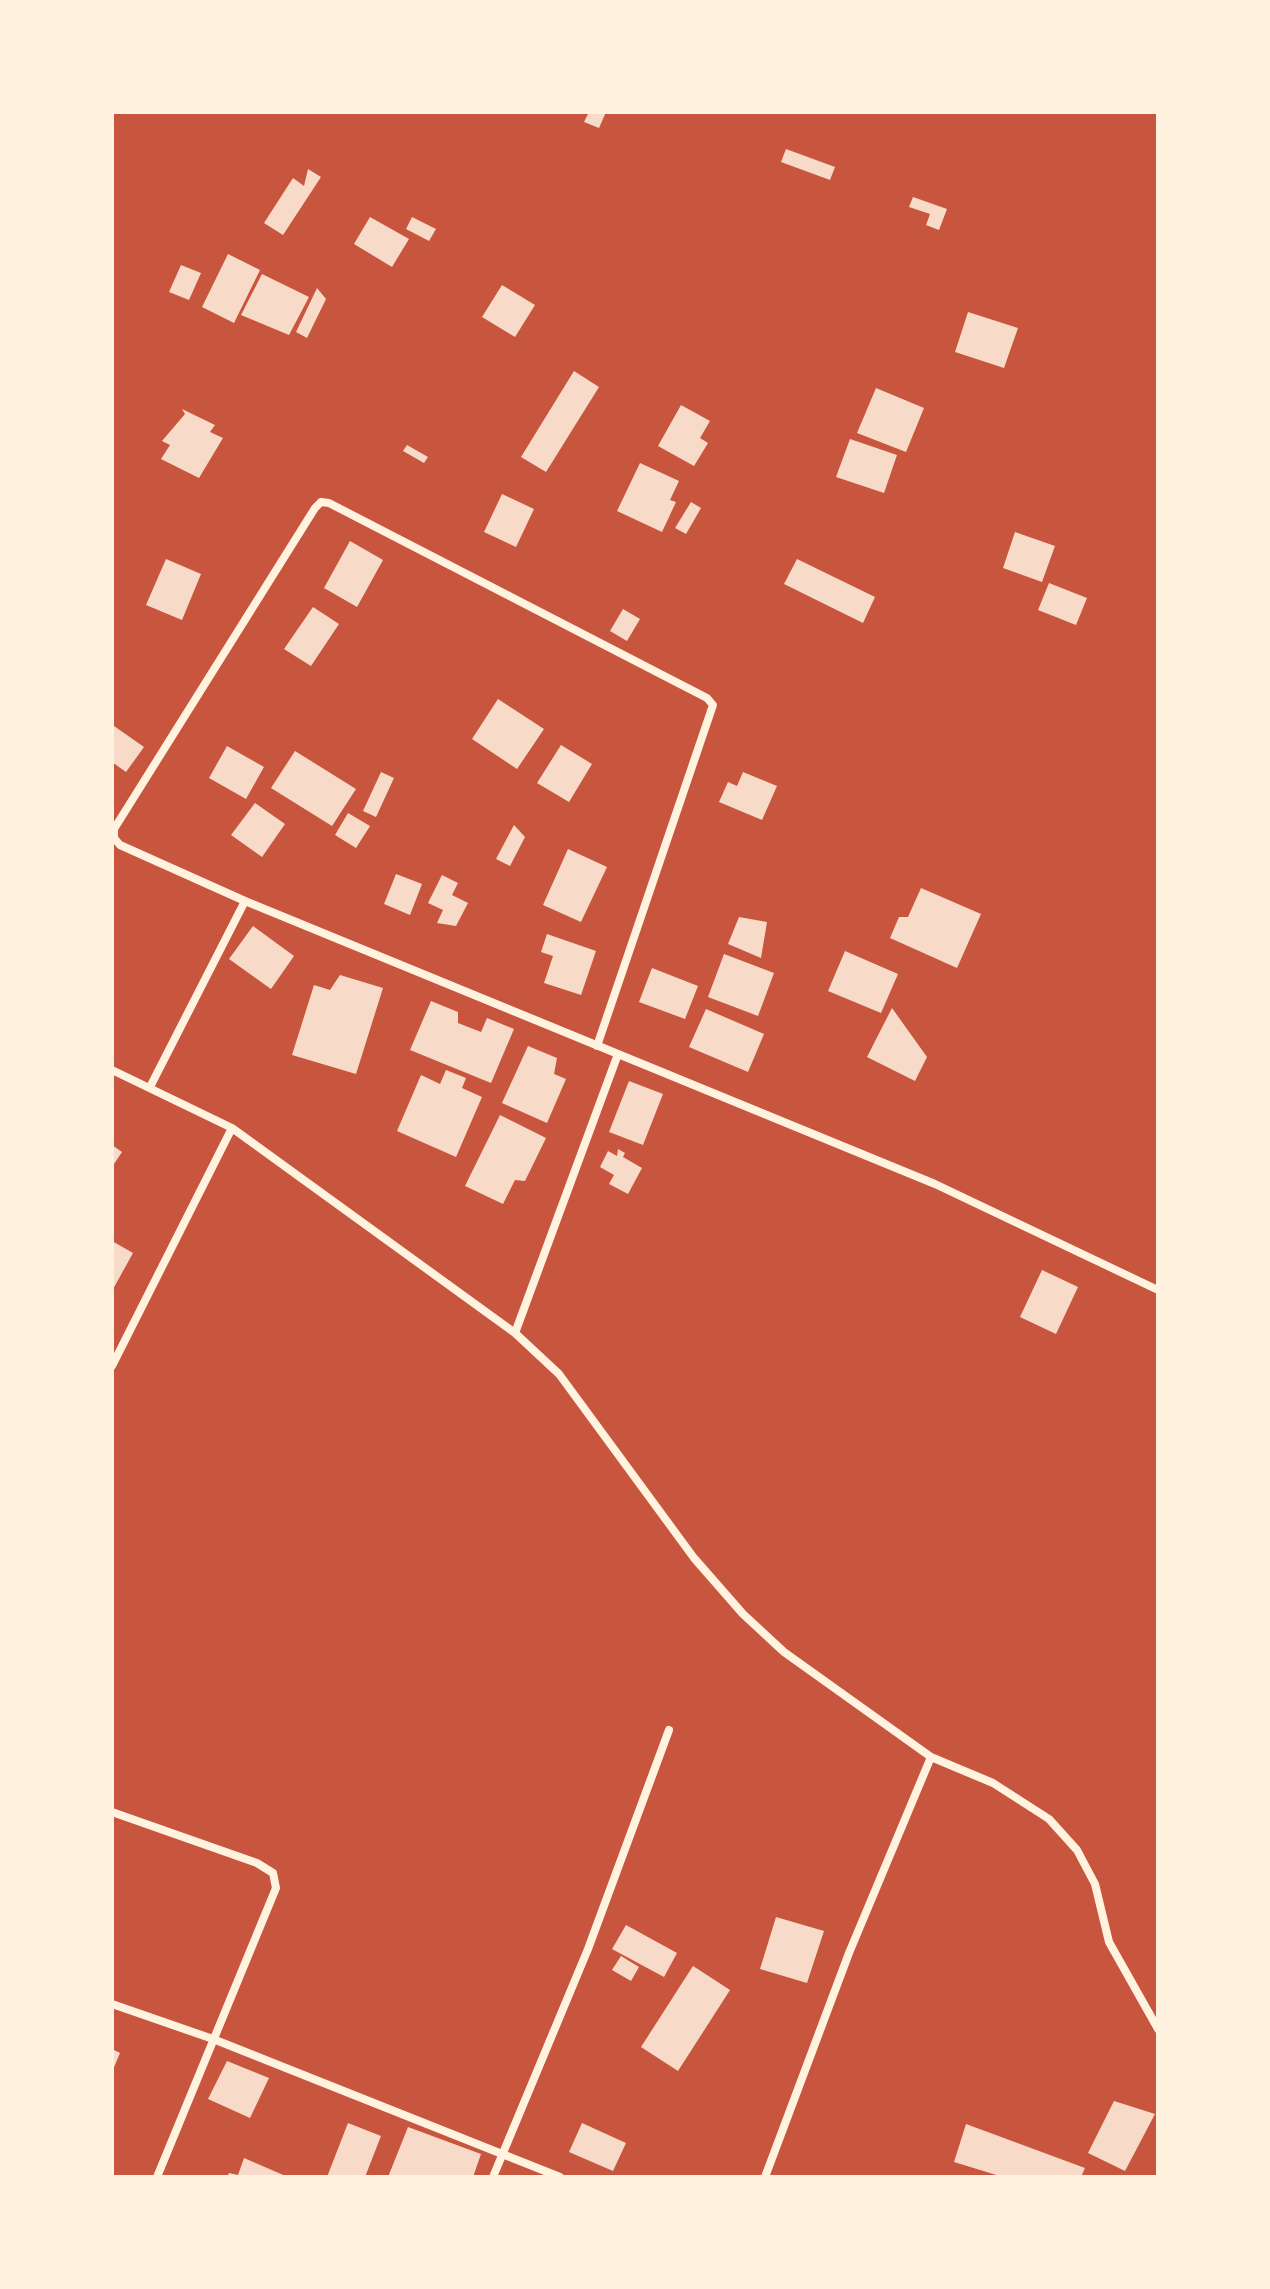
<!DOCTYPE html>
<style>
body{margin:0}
#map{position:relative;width:1270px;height:2289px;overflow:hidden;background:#c8553d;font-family:Quicksand,sans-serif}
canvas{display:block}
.frame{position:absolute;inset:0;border:114px solid #fff3e0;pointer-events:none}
</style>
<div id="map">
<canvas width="1270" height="2289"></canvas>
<div class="frame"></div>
</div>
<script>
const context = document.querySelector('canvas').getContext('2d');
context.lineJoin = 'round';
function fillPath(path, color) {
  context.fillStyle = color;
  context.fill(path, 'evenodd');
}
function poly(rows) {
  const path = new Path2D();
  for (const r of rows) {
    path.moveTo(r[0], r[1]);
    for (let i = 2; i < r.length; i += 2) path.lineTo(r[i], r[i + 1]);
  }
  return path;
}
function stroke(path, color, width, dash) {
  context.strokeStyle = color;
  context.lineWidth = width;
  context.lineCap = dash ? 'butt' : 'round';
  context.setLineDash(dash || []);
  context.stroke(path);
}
const building = poly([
 [589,112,606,112,599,128,584,122],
 [786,149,835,167,830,180,781,162],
 [308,169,321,177,283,235,264,223,293,178,304,186],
 [913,197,947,209,939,230,926,225,930,214,909,207],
 [370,217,409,239,392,267,354,244],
 [412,217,436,229,429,241,406,229],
 [228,254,260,270,234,323,202,307],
 [181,265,201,273,189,300,169,292],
 [262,274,309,297,289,335,241,315],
 [502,285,535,305,515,337,482,317],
 [317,288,326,299,307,338,296,332],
 [968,312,1018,328,1004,368,955,352],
 [574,371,599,387,546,472,521,457],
 [876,388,924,408,906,452,857,433],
 [681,405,710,421,700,438,708,443,694,466,658,446],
 [182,409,215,425,210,432,223,438,199,478,161,459,170,445,162,441,185,414],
 [850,439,897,455,884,493,836,477],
 [407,445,428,457,424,463,403,451],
 [640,463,679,481,670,500,676,502,662,532,617,511],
 [502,494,534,509,516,547,484,532],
 [691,502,701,508,686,534,675,528],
 [1015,532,1055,546,1042,582,1003,568],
 [350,541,383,560,357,607,324,588],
 [166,559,201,574,182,620,146,605],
 [797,559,875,597,863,623,784,584],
 [1049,583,1087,598,1076,625,1038,610],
 [313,607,339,624,311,666,284,649],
 [623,609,640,619,627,641,610,631],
 [498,699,544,729,517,769,472,739],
 [114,726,144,747,126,772,112,762],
 [561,745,592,764,569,802,537,783],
 [227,746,264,767,246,799,209,778],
 [295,751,356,789,332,826,271,788],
 [381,772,394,778,376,817,363,811],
 [743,772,777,786,762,820,719,802,728,782,737,786],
 [255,803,285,824,262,857,231,835],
 [348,813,370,826,356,848,335,835],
 [514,825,525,837,510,866,496,859],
 [568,849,607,867,581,922,543,905],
 [396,874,422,884,410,915,384,904],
 [442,875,458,883,452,895,468,903,456,926,437,923,443,910,428,903],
 [921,888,981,914,957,968,890,938,899,917,908,917],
 [739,917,767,922,761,958,728,944],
 [253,926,294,956,271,989,229,959],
 [547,934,596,951,581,995,544,983,553,956,541,952],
 [845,951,898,974,881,1013,828,991],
 [724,954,774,973,758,1016,708,997],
 [652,968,698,986,685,1019,639,1002],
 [340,975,383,988,356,1074,292,1055,314,985,330,990],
 [431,1001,458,1012,458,1023,481,1032,487,1018,514,1029,491,1083,410,1050],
 [892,1008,927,1057,915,1081,867,1057],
 [706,1009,764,1034,748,1072,689,1047],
 [528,1046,557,1058,554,1074,566,1079,547,1123,502,1103],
 [446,1070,466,1078,462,1088,482,1097,456,1157,397,1131,421,1075,440,1084],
 [629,1081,663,1094,643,1145,609,1132],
 [500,1115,546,1138,525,1181,515,1180,503,1204,465,1186],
 [112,1145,122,1152,112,1167],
 [618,1149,625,1153,623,1157,642,1168,628,1194,609,1184,614,1175,600,1167,608,1151,617,1156],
 [112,1241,133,1253,112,1291],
 [1042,1270,1078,1287,1056,1334,1020,1317],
 [776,1917,824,1931,807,1983,760,1969],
 [626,1925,677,1953,664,1977,612,1949],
 [621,1956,639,1967,631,1981,612,1970],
 [693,1966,730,1990,678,2071,641,2047],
 [112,2049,120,2053,112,2072],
 [227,2061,269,2078,250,2118,208,2099],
 [1114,2101,1155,2114,1125,2171,1088,2153],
 [348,2123,381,2136,365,2177,327,2177],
 [582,2123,626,2143,613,2171,569,2152],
 [966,2124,1085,2168,1081,2177,1003,2177,954,2162],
 [408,2127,481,2154,473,2177,388,2177],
 [244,2158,288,2177,227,2177,229,2173,238,2175]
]);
const minor = poly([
 [245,901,120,845,114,838,114,829,315,508,321,502,329,503,707,698,713,705,597,1046],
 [112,1070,232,1128,515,1333,559,1374,694,1558,743,1614,784,1652,931,1757,993,1783,1049,1819,1077,1850,1095,1884,1109,1942,1158,2029],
 [150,1087,245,901,935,1184,1158,1290],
 [515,1333,618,1054],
 [112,1366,232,1128],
 [112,1812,257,1863,273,1873,276,1888,157,2177],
 [112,2004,213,2039,560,2177],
 [493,2177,588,1949,669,1730],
 [765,2177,849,1953,931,1757]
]);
fillPath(building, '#f7dbc8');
stroke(minor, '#fff3e0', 8);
</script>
